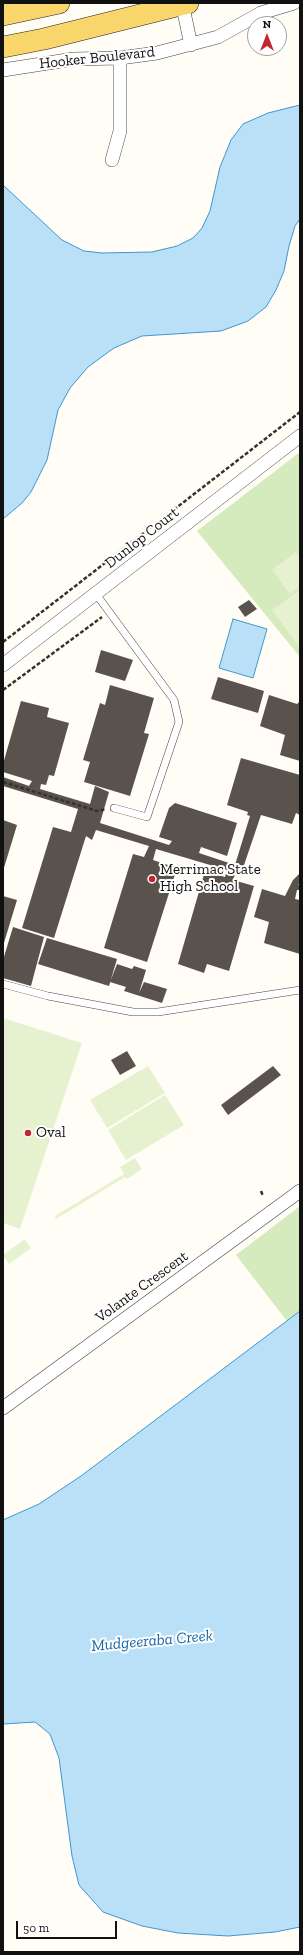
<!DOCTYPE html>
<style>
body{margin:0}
#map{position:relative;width:303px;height:1955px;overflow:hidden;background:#fffdf5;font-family:"Zilla Slab",serif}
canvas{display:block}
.frame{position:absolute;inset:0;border:4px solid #111;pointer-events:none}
.north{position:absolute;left:247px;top:16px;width:40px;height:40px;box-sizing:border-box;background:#fff;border:1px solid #a0a0a0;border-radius:50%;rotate:0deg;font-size:11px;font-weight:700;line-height:16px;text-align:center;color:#111}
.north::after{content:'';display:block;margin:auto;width:14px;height:18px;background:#c4262e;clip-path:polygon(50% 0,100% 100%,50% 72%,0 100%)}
.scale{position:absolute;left:16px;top:1921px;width:101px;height:18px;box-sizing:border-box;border:2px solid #111;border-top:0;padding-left:5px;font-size:12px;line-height:14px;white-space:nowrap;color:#111;-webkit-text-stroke:3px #fff;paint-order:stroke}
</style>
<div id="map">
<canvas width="303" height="1955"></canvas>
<div class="frame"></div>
<div class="north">N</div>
<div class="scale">50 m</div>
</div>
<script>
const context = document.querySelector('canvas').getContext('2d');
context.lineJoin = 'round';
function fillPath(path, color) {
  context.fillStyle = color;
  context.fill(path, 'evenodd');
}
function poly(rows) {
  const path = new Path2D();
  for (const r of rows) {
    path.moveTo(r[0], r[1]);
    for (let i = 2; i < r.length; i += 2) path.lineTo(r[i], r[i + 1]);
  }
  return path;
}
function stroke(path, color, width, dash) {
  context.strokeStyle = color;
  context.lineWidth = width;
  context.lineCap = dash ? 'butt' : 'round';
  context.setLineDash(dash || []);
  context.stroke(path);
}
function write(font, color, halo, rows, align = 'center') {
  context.font = font + ' "Zilla Slab",serif';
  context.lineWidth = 4;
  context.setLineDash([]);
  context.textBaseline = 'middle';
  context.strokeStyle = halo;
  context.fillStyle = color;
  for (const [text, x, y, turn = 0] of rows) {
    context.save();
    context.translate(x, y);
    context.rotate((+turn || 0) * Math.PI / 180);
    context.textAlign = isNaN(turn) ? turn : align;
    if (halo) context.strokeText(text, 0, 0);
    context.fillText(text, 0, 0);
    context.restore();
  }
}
const green = poly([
 [300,452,300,657,197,531],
 [300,1206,300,1311,287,1321,236,1255]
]);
const pitch = poly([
 [296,552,300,557,300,587,290,594,272,570],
 [300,590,300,648,272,610],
 [3,1018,82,1043,20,1229,3,1223],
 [148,1066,165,1093,107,1128,90,1100],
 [165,1095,184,1125,126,1160,108,1130],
 [135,1158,142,1169,127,1179,125,1177,56,1219,55,1216,124,1174,120,1167],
 [25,1239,31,1248,9,1264,3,1255]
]);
const water = poly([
 [300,105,300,219,295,226,289,246,284,271,276,290,266,307,248,321,221,331,142,336,114,348,88,367,70,388,58,410,47,460,31,492,22,503,3,519,3,185,62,240,84,251,102,253,152,252,177,246,193,238,202,228,210,211,220,167,231,140,243,124,268,113,300,105],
 [233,619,267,629,253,678,219,668,233,619],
 [300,1311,300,1927,275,1932,228,1936,178,1933,142,1926,103,1912,79,1885,72,1856,59,1758,50,1734,35,1722,3,1724,3,1520,39,1504,81,1476,300,1311]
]);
const building = poly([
 [249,600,257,609,245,617,238,607],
 [101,650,133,660,125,681,95,672],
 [218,677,264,691,258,713,211,699],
 [110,685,154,698,144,733,149,734,130,796,84,782,90,762,83,760,100,703,105,705],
 [269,695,297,704,300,701,300,761,280,755,285,735,260,726],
 [21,701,49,708,47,717,69,723,54,776,49,775,46,785,41,784,40,789,90,804,95,786,109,792,100,823,169,845,172,841,159,837,169,808,175,803,237,823,227,856,201,847,199,853,235,865,250,816,247,815,248,812,227,805,241,758,300,775,300,815,296,813,292,824,261,815,241,874,236,872,233,880,254,886,229,971,207,964,204,973,178,964,205,871,225,877,227,870,156,849,153,860,177,868,147,962,104,948,133,854,144,857,149,846,96,830,92,840,86,836,54,938,22,928,53,827,71,832,78,809,3,786,3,777,29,786,32,781,3,772,3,764],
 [3,820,17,825,3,871],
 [300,873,300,883,298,885,300,885,300,890,297,890,295,899,300,900,300,954,264,943,269,922,254,917,262,889,285,896,293,880],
 [3,896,17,900,3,946],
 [13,927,44,937,31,986,3,978,3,960],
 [47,938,117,959,109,986,38,964],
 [117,964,132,969,134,966,146,970,139,993,144,982,167,989,162,1003,124,991,126,987,110,982],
 [127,1051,136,1066,120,1075,111,1060],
 [273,1066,281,1075,228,1115,221,1105]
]);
const path = poly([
 [3,642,300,412],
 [3,690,102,617],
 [3,782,97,811,106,809],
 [261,1191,263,1196]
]);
const service = poly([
 [96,594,174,700,179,722,147,817,114,808],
 [3,984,48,996,133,1012,158,1012,300,990]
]);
const minor = poly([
 [182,3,191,45],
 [3,70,74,59,120,58,157,53,218,37,261,13,294,3],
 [112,160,120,131,120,58],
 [3,665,300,436],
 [3,1408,300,1191]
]);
const primary = poly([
 [3,15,59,3],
 [3,47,44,39,188,3]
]);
const markers = [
 [152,879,4,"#c4262e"],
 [28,1133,4,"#c4262e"]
];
const streetNames = [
 ["Hooker Boulevard",97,58,-6],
 ["Dunlop Court",142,538,-38],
 ["Volante Crescent",142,1287,-36]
];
const poiNames = [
 ["Merrimac State",160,870],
 ["High School",160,887],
 ["Oval",36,1133]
];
const waterNames = [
 ["Mudgeeraba Creek",152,1641,-5]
];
fillPath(green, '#d5ebbd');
fillPath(pitch, '#e6f2cf');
fillPath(water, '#b9e0f7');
stroke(water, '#3f96cf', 1);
fillPath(building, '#5a524d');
stroke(service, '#444', 8);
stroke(minor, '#444', 14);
stroke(primary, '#222', 22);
stroke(path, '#333', 2.5, [4, 2]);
stroke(service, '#fff', 7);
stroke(minor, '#fff', 13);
stroke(primary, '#f9d66b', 21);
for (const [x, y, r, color] of markers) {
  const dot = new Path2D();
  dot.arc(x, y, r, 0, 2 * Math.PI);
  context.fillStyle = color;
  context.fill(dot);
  stroke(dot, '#fff', 1.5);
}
write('15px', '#111', '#fff', streetNames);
write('15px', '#111', '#fff', poiNames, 'left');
write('italic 16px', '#1768a6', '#fff', waterNames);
</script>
